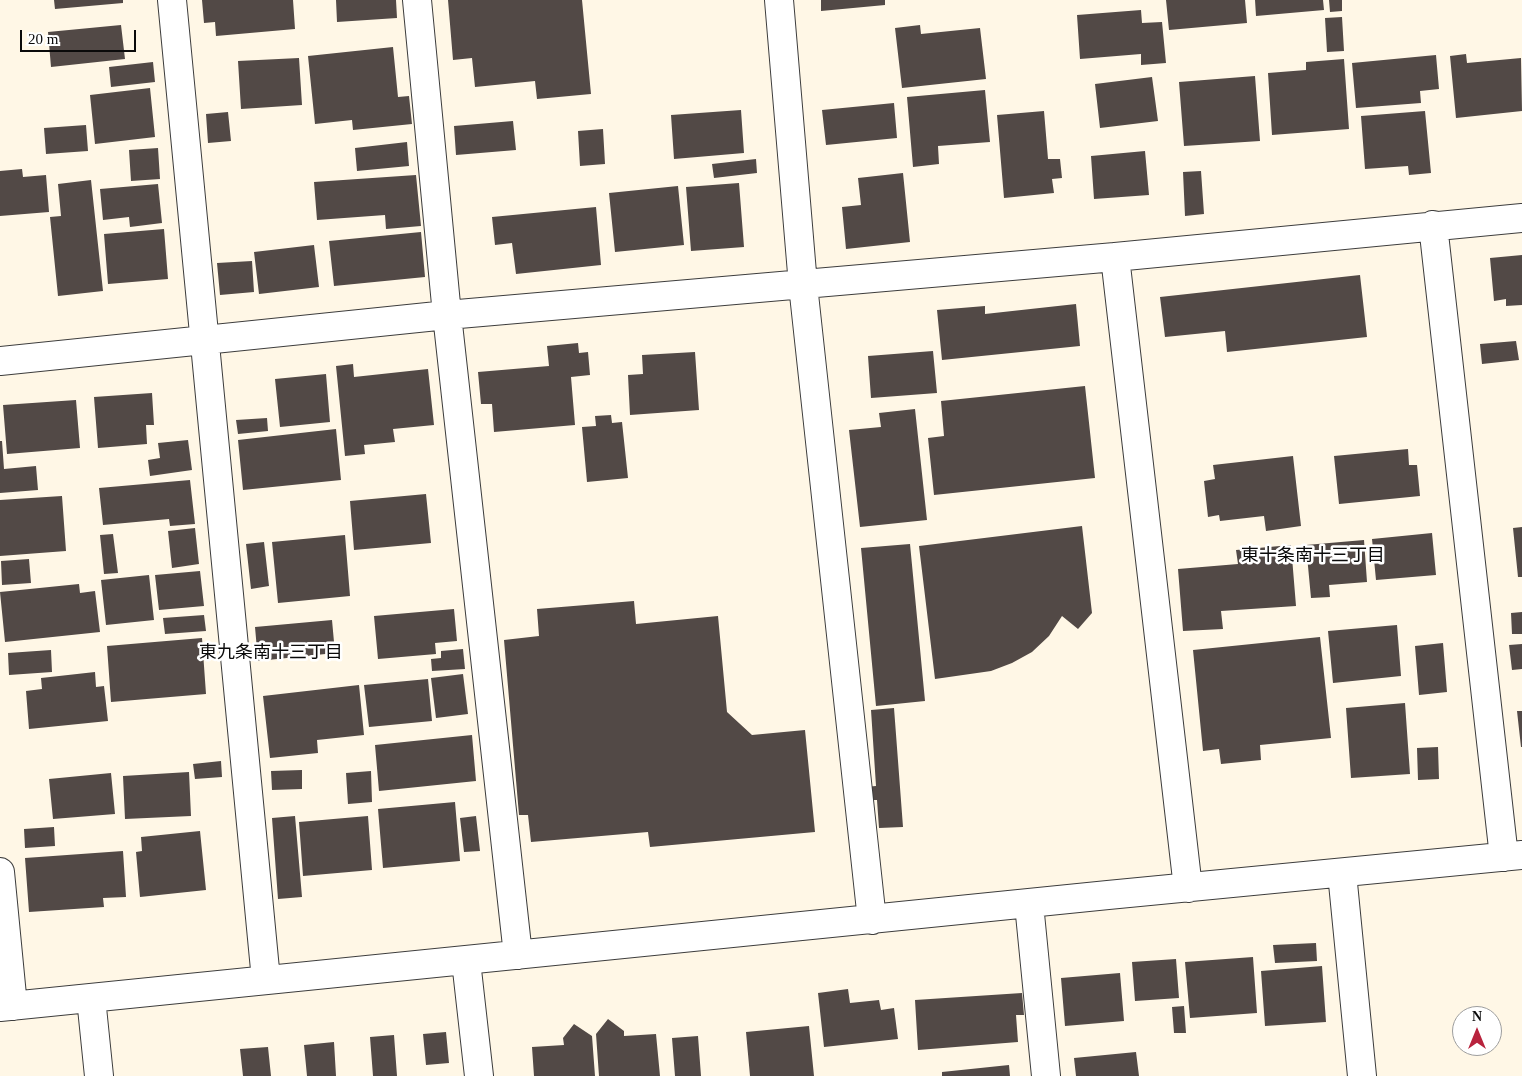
<!DOCTYPE html>
<meta charset="utf-8">
<style>
body{margin:0}
#map{position:relative;width:1522px;height:1076px;overflow:hidden;background:#fff7e6;font-family:Georgia,serif}
canvas{display:block}
.north{position:absolute;left:1452px;top:1006px;width:50px;height:50px;box-sizing:border-box;background:#fff;border:1px solid #9d9d9d;border-radius:50%;rotate:0deg;font-size:14px;font-weight:700;line-height:20px;text-align:center;color:#0a0a0a}
.north::after{content:'';display:block;margin:auto;width:18px;height:22px;background:#b8233d;clip-path:polygon(50% 0,100% 100%,50% 72%,0 100%)}
.scale{position:absolute;left:20px;top:30px;width:116px;height:22px;box-sizing:border-box;border:2px solid #0a0a0a;border-top:0;padding-left:6px;font-size:15px;line-height:18px;white-space:nowrap;color:#0a0a0a;-webkit-text-stroke:4px #fff;paint-order:stroke}
</style>
<div id="map">
<canvas width="1522" height="1076"></canvas>
<div class="north">N</div>
<div class="scale">20 m</div>
</div>
<script>
const context = document.querySelector('canvas').getContext('2d');
context.lineJoin = 'round';
function fillPath(path, color) {
  context.fillStyle = color;
  context.fill(path, 'evenodd');
}
function poly(rows) {
  const path = new Path2D();
  for (const r of rows) {
    path.moveTo(r[0], r[1]);
    for (let i = 2; i < r.length; i += 2) path.lineTo(r[i], r[i + 1]);
  }
  return path;
}
function stroke(path, color, width, dash) {
  context.strokeStyle = color;
  context.lineWidth = width;
  context.lineCap = dash ? 'butt' : 'round';
  context.setLineDash(dash || []);
  context.stroke(path);
}
function write(font, color, halo, rows, align = 'center') {
  context.font = font + ' Georgia,"Noto Sans JP",serif';
  context.lineWidth = 5;
  context.setLineDash([]);
  context.textBaseline = 'middle';
  context.strokeStyle = halo;
  context.fillStyle = color;
  for (const [text, x, y, turn = 0] of rows) {
    context.save();
    context.translate(x, y);
    context.rotate((+turn || 0) * Math.PI / 180);
    context.textAlign = isNaN(turn) ? turn : align;
    if (halo) context.strokeText(text, 0, 0);
    context.fillText(text, 0, 0);
    context.restore();
  }
}
const building = poly([
 [54,0,123,0,123,3,55,9],
 [202,0,293,0,295,29,216,36,215,22,204,23],
 [336,0,396,0,397,18,337,22],
 [448,0,582,0,591,94,537,99,535,81,475,87,472,58,453,60],
 [821,0,885,0,885,5,821,11],
 [1166,0,1245,0,1247,23,1169,30],
 [1255,0,1323,0,1324,10,1256,16],
 [1329,0,1342,0,1342,11,1330,12],
 [1141,10,1142,23,1162,22,1166,63,1141,65,1141,54,1080,59,1077,15],
 [1342,17,1344,51,1327,52,1325,18],
 [121,25,125,59,51,67,48,32],
 [920,25,921,34,980,28,986,79,902,88,895,28],
 [393,47,398,97,409,96,412,124,353,130,352,120,315,124,308,56],
 [1466,54,1467,63,1521,58,1522,111,1456,118,1450,56],
 [1436,55,1439,89,1420,91,1421,103,1356,108,1352,63],
 [299,58,302,105,241,109,238,61],
 [1344,59,1349,129,1272,135,1268,73,1306,70,1306,62],
 [153,62,155,82,111,87,109,67],
 [1255,76,1260,141,1184,146,1179,82],
 [1152,77,1158,121,1100,128,1095,84],
 [150,88,155,137,95,144,90,95],
 [985,90,990,142,938,146,939,164,913,167,907,97],
 [894,103,897,138,826,145,822,110],
 [741,110,744,153,674,159,671,115],
 [1044,111,1048,159,1060,159,1062,178,1052,179,1054,193,1004,198,997,115],
 [1425,111,1431,173,1409,175,1408,166,1365,169,1361,116],
 [228,112,231,141,208,143,206,114],
 [513,121,516,150,456,155,454,126],
 [86,125,88,151,46,154,44,128],
 [603,129,605,164,580,166,578,131],
 [407,142,409,166,357,171,355,148],
 [158,148,160,179,131,181,129,150],
 [1145,151,1149,195,1094,199,1091,156],
 [756,159,757,173,714,178,712,164],
 [22,169,23,177,46,175,49,212,0,216,0,171],
 [1201,171,1204,214,1185,216,1183,172],
 [903,173,910,242,846,249,842,207,861,205,858,178],
 [416,175,421,226,386,229,385,215,317,220,314,182],
 [91,180,103,291,58,296,50,217,61,216,58,184],
 [739,183,744,247,691,251,686,187],
 [158,184,162,223,130,227,129,217,103,220,100,189],
 [678,186,684,245,615,252,609,193],
 [596,207,601,265,516,274,512,243,495,245,492,217],
 [164,229,168,279,108,284,104,234],
 [421,232,425,277,334,286,329,241],
 [314,245,319,287,259,294,254,252],
 [1522,255,1522,305,1506,306,1506,299,1494,301,1490,258],
 [252,261,254,292,220,295,217,263],
 [1360,275,1367,337,1227,352,1225,331,1165,337,1160,297],
 [1076,304,1080,346,942,360,937,310,985,306,985,314],
 [1516,341,1519,360,1482,364,1480,344],
 [578,343,579,353,588,352,590,375,571,377,575,425,494,432,492,404,481,404,478,372,549,366,547,346],
 [933,351,937,393,871,398,868,356],
 [695,352,699,410,630,415,628,375,643,374,642,355],
 [353,364,354,377,428,369,434,425,393,429,395,442,364,445,365,454,345,456,336,366],
 [326,374,330,422,280,427,275,379],
 [1085,386,1095,478,934,495,928,438,944,436,941,401],
 [152,393,154,425,146,425,147,444,98,448,94,397],
 [76,400,80,448,7,454,3,405],
 [915,409,927,520,860,527,849,430,881,427,879,413],
 [611,415,612,423,622,422,628,478,587,482,582,427,596,426,595,416],
 [267,418,268,431,238,434,236,420],
 [336,429,341,480,243,490,238,440],
 [188,440,192,470,150,476,148,460,160,458,158,443],
 [0,441,2,441,4,469,36,466,38,490,0,493],
 [1408,449,1409,465,1417,465,1420,496,1339,504,1334,456],
 [1293,456,1301,526,1266,531,1264,516,1220,521,1219,515,1208,517,1204,481,1215,479,1213,465],
 [190,480,195,524,170,526,169,519,103,525,99,488],
 [426,494,431,543,354,550,350,501],
 [62,496,66,551,0,556,0,500],
 [1082,526,1092,613,1078,629,1062,616,1049,636,1032,652,1012,663,991,671,935,679,919,546],
 [1522,527,1522,577,1518,577,1513,528],
 [195,528,199,564,172,568,168,531],
 [1432,533,1436,575,1376,580,1372,539],
 [113,534,118,573,104,574,100,535],
 [345,535,350,596,278,603,272,542],
 [1364,540,1367,582,1329,585,1330,597,1311,598,1306,545],
 [264,542,269,586,251,589,246,544],
 [910,544,925,701,876,706,861,548],
 [1291,545,1296,606,1221,611,1223,629,1183,631,1178,569,1238,564,1236,550],
 [29,559,31,583,2,585,1,561],
 [200,571,204,606,159,610,155,575],
 [149,575,154,620,106,625,101,580],
 [79,584,80,593,95,591,100,632,5,642,0,592],
 [634,601,636,624,718,616,727,712,752,735,805,730,815,832,650,847,648,832,531,842,528,815,519,815,504,640,539,636,537,609],
 [454,609,457,641,435,643,436,654,378,659,374,616],
 [1522,612,1522,634,1512,634,1511,613],
 [204,615,206,631,165,634,163,618],
 [332,620,335,653,258,661,255,627],
 [1397,625,1401,676,1333,683,1328,631],
 [1320,637,1331,738,1260,745,1261,760,1221,764,1219,749,1203,751,1193,650],
 [202,638,206,694,111,702,107,646],
 [1443,643,1447,692,1419,695,1415,646],
 [1522,644,1522,669,1512,670,1509,645],
 [463,649,465,669,432,671,431,659,441,658,441,651],
 [51,650,52,672,9,675,8,653],
 [95,672,96,687,104,686,108,721,29,729,26,691,42,689,41,678],
 [463,674,468,714,436,718,431,678],
 [428,679,432,721,369,727,364,685],
 [359,685,364,735,317,740,318,753,270,758,263,696],
 [1405,703,1410,774,1351,778,1346,708],
 [894,708,903,827,879,828,877,800,865,800,864,787,876,786,871,710],
 [1517,711,1522,711,1522,747,1521,747],
 [472,735,476,781,379,791,375,745],
 [1438,747,1439,779,1418,780,1417,748],
 [221,761,222,777,195,779,193,764],
 [302,770,302,789,272,790,271,771],
 [371,771,372,802,348,804,346,773],
 [189,772,191,816,125,819,123,776],
 [111,773,115,814,53,819,49,779],
 [455,802,460,861,383,868,378,809],
 [295,816,302,897,278,899,272,818],
 [368,816,372,870,303,876,299,822],
 [476,816,480,851,464,852,460,818],
 [54,827,55,846,25,848,24,829],
 [200,831,206,890,140,897,136,852,142,851,141,837],
 [123,851,126,897,103,898,104,907,29,912,25,858],
 [1316,943,1317,961,1275,963,1273,945],
 [1253,957,1257,1013,1190,1018,1185,962],
 [1176,959,1179,998,1135,1001,1132,962],
 [1322,966,1326,1022,1265,1026,1261,971],
 [1120,973,1124,1021,1065,1026,1061,978],
 [848,989,850,1003,879,1000,881,1010,894,1008,898,1039,824,1047,818,993],
 [1022,993,1024,1015,1016,1015,1018,1042,918,1050,915,1000],
 [1184,1006,1186,1033,1174,1033,1172,1007],
 [608,1019,624,1031,624,1036,656,1034,660,1076,599,1076,596,1034],
 [574,1024,592,1036,595,1076,534,1076,532,1047,564,1045,563,1038],
 [809,1026,814,1076,750,1076,746,1032],
 [446,1032,449,1063,426,1065,423,1034],
 [394,1035,397,1076,373,1076,370,1037],
 [698,1036,701,1076,675,1076,672,1038],
 [334,1042,336,1076,307,1076,304,1045],
 [268,1047,271,1076,243,1076,240,1049],
 [1136,1052,1139,1076,1076,1076,1074,1058],
 [1009,1065,1010,1076,942,1076,942,1072]
]);
const minor = poly([
 [172,0,266,980],
 [417,0,447,315,518,955],
 [779,0,803,285,872,920],
 [1433,225,1504,857],
 [1115,257,1188,888],
 [0,361,447,315,1115,257,1522,218],
 [0,872,13,1006],
 [1342,873,1362,1076],
 [1029,904,1046,1076],
 [466,961,479,1076],
 [91,998,99,1076],
 [0,1007,1108,895,1522,855]
]);
const neighbourhoodNames = [
 ["東十条南十三丁目",1313,554],
 ["東九条南十三丁目",271,651]
];
fillPath(building, '#524946');
stroke(minor, '#3d3d3d', 30);
stroke(minor, '#fff', 28);
write('18px', '#0a0a0a', '#fff', neighbourhoodNames);
</script>
